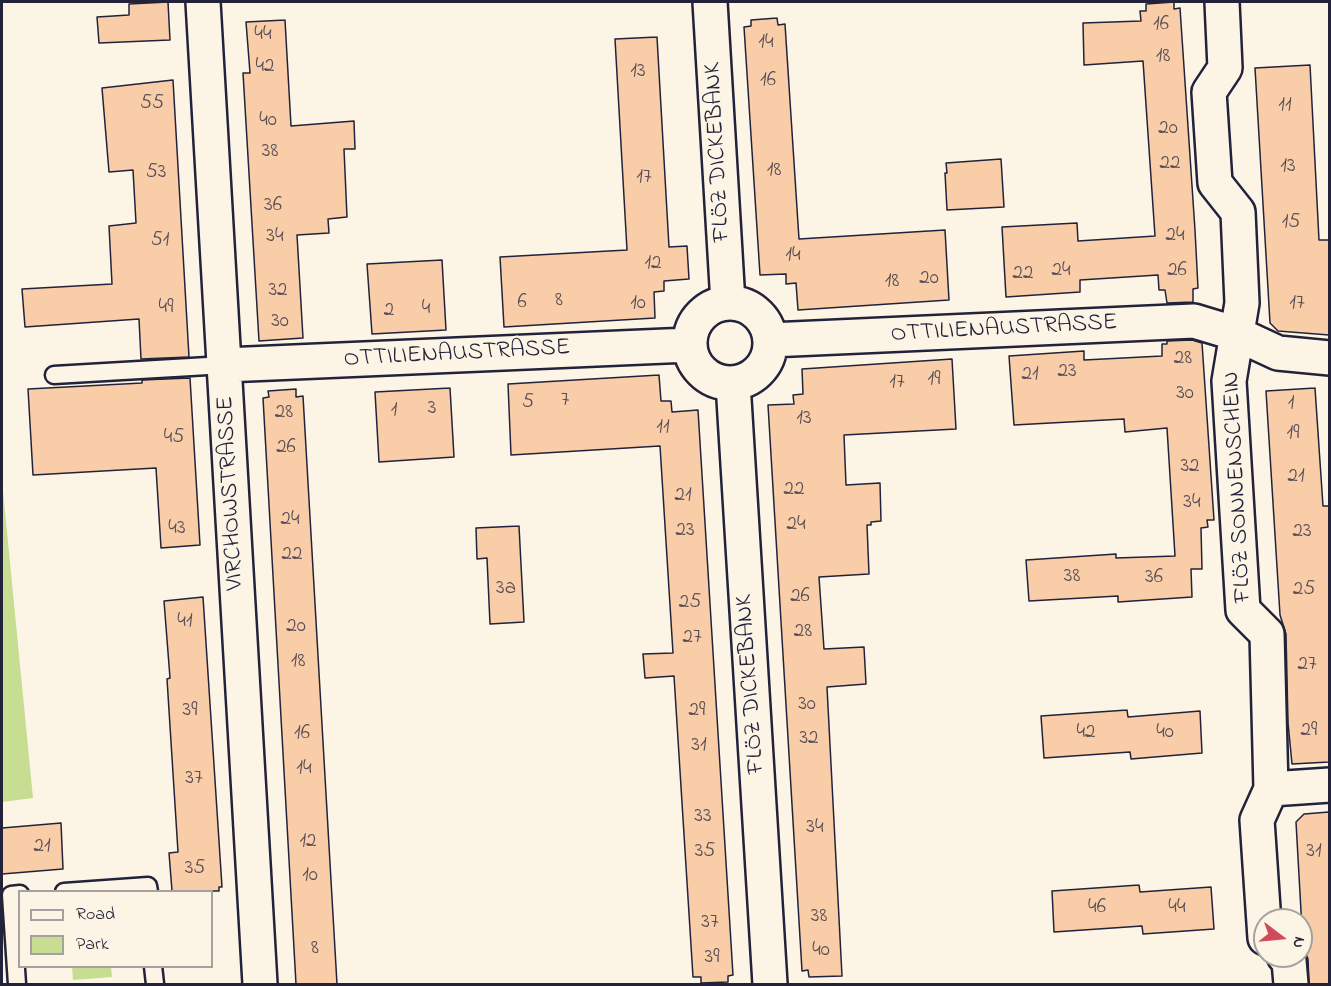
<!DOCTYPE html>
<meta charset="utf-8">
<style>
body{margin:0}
#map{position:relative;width:1331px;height:986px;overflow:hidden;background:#fcf5e5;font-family:"Indie Flower",sans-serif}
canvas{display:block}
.frame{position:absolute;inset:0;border:3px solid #22223b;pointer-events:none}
.legend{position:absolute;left:18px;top:890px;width:195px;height:78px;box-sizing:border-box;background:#fcf5e5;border:2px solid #a5a1a1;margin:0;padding:8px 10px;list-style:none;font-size:18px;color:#22223b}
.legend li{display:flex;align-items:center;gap:12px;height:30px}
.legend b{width:30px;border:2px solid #a5a1a1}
.north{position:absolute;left:1253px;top:908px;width:60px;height:60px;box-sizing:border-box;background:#fcf5e5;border:2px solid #a5a1a1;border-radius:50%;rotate:106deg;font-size:16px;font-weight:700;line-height:24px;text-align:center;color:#22223b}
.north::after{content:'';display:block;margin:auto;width:21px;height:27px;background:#d1495b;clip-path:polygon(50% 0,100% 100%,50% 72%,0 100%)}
</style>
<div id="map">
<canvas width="1331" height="986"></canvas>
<div class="frame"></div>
<ul class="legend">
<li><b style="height:8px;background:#fcf5e5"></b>Road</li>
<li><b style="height:16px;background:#c6dd92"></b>Park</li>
</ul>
<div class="north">N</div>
</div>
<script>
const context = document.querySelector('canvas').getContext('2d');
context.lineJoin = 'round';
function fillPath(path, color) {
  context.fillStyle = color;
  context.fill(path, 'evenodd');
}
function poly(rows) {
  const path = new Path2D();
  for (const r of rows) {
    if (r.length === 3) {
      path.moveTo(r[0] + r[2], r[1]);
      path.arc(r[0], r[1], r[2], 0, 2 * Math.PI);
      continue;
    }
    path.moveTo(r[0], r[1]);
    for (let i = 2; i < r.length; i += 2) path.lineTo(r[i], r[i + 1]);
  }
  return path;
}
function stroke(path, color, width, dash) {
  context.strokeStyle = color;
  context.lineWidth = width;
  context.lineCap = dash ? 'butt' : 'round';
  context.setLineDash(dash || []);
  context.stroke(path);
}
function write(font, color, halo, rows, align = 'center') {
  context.font = font + ' "Indie Flower",sans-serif';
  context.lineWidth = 4.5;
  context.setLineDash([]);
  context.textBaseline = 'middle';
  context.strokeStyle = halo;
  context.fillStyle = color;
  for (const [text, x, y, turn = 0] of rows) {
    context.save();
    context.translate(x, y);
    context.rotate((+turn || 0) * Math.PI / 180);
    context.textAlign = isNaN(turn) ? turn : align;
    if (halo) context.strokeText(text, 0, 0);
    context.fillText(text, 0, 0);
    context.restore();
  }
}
const green = poly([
 [2,481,33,798,2,802],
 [72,967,111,967,112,977,73,980]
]);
const building = poly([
 [168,2,170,40,99,43,97,17,129,15,129,4,168,2],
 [1174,2,1174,9,1180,8,1195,230,1198,288,1193,289,1193,302,1167,303,1165,290,1159,290,1158,275,1080,280,1080,292,1006,297,1002,227,1077,223,1078,241,1155,236,1143,61,1084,65,1083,23,1141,21,1140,11,1146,11,1146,4,1174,2],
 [777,18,778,25,785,24,799,239,945,230,949,300,798,310,796,283,786,284,786,274,760,275,744,27,751,26,751,20,777,18],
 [285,20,291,126,354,121,355,149,344,149,347,217,328,219,329,233,297,235,303,338,259,341,243,73,250,73,246,22,285,20],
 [657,37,669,247,687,246,689,279,664,281,664,291,654,292,655,318,504,327,500,257,627,250,615,39,657,37],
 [1310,65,1319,240,1329,240,1329,335,1278,331,1270,323,1255,68,1310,65],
 [173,80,189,357,141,359,139,319,25,327,22,289,112,284,109,226,136,223,133,170,109,172,102,88,173,80],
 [1001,159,1004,207,947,210,945,173,947,173,946,163,1001,159],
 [442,260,446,330,372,334,367,264,442,260],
 [1192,340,1202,343,1214,520,1207,520,1208,527,1201,528,1202,569,1191,569,1192,597,1118,602,1118,596,1029,601,1026,560,1116,554,1116,558,1175,556,1167,428,1125,432,1124,419,1014,425,1009,356,1084,351,1084,360,1162,356,1162,344,1167,344,1167,341,1192,340],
 [952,359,956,429,844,435,846,485,880,483,881,521,871,522,871,525,867,525,869,574,819,577,824,649,864,647,866,684,827,687,842,976,809,977,808,970,802,971,768,405,794,404,793,395,803,394,802,369,952,359],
 [659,375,661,401,671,401,672,412,698,410,733,975,728,976,728,982,701,983,701,977,693,977,674,676,645,678,643,654,673,653,660,446,511,455,508,384,659,375],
 [190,378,200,545,161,548,156,468,33,475,28,389,142,383,142,380,190,378],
 [450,388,454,457,379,462,375,392,450,388],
 [1315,388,1323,506,1329,506,1329,762,1292,764,1288,723,1286,634,1280,615,1266,391,1315,388],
 [296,389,296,397,303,396,337,984,296,984,263,398,269,397,268,391,296,389],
 [519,526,524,622,490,624,487,558,477,559,476,528,519,526],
 [203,597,222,887,219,887,219,891,172,891,169,853,178,852,167,679,170,678,164,601,203,597],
 [1127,710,1128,717,1200,711,1202,753,1131,759,1130,752,1044,758,1041,716,1127,710],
 [1329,812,1329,984,1309,984,1308,959,1303,947,1296,822,1304,814,1329,812],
 [61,823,63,869,2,874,2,828,61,823],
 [1139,885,1140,892,1211,887,1214,929,1143,934,1142,926,1054,932,1052,891,1139,885]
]);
const lane = poly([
 [54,375,225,365],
 [64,892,148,886,149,892],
 [153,966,155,984],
 [17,984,11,895,20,894]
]);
const street = poly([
 [203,2,260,984],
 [710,2,728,303],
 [1222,2,1225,68,1209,92,1215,183,1238,212,1242,303,1229,381,1243,610,1267,634,1271,789,1257,820,1265,938],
 [730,343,40],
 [770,340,1194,321,1237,334,1278,353,1330,358],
 [225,365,689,345],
 [733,383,770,984],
 [1271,789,1330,785],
 [1284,956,1289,961,1291,984]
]);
const numberNames = [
 ["16",1161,26],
 ["44",263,36],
 ["14",766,44],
 ["18",1163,58],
 ["42",265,68],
 ["13",638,73],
 ["16",768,82],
 ["55",152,105],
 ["11",1285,107],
 ["40",268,122],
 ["20",1168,130],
 ["38",270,153],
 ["22",1170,165],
 ["13",1288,168],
 ["18",774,172],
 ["53",156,174],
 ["17",644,179],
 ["36",273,207],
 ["15",1291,224],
 ["24",1175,237],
 ["34",275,238],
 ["51",160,242],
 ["14",793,257],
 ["12",653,265],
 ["24",1061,272],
 ["26",1177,272],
 ["22",1023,275],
 ["20",929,280],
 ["18",892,283],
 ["32",278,292],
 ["8",559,302],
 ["6",522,304],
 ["10",638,305],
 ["17",1297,305],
 ["49",166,309],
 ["4",426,310],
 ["2",389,312],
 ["30",280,323],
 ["28",1183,360],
 ["23",1067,373],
 ["21",1030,376],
 ["19",934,381],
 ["17",897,384],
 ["30",1185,395],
 ["7",565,402],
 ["5",528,404],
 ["1",1291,405],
 ["3",432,410],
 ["1",394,412],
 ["28",284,414],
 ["13",804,420],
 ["11",663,429],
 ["19",1293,435],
 ["45",174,439],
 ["26",286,449],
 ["32",1190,468],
 ["21",1296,478],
 ["22",794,491],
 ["21",683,497],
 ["34",1192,504],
 ["24",290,521],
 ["24",796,526],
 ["43",177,530],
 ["23",685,532],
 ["23",1302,533],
 ["22",292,556],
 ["38",1072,578],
 ["36",1154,579],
 ["3a",506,590],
 ["25",1304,591],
 ["26",800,598],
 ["25",690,604],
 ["41",185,623],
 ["20",296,628],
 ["28",803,633],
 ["27",692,639],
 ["18",298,663],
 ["27",1307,666],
 ["30",807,706],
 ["39",190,712],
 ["29",697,712],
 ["29",1309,732],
 ["42",1086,734],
 ["40",1165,734],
 ["16",302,735],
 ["32",809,740],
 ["31",699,747],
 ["14",304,770],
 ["37",194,780],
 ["33",703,818],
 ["34",815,829],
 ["12",308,843],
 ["21",42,848],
 ["35",705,853],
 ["31",1314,853],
 ["35",195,870],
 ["10",310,877],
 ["46",1097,909],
 ["44",1177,909],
 ["38",819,918],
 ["37",710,924],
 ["8",315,950],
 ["40",821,952],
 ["39",712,959]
];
const streetNames = [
 ["FLÖZ DICKEBANK",719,152,-93],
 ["OTTILIENAUSTRASSE",1004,330,-3],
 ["OTTILIENAUSTRASSE",457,355,-3],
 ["FLÖZ SONNENSCHEIN",1239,487,-93],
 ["VIRCHOWSTRASSE",232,493,-93],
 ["FLÖZ DICKEBANK",752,684,-94]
];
fillPath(green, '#c6dd92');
fillPath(building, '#f8cda7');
stroke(building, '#22223b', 1.5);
stroke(lane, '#22223b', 21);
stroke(street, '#22223b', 38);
stroke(lane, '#fcf5e5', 16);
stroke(street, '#fcf5e5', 33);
write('21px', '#584d56', null, numberNames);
write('24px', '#22223b', '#fcf5e5', streetNames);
</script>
